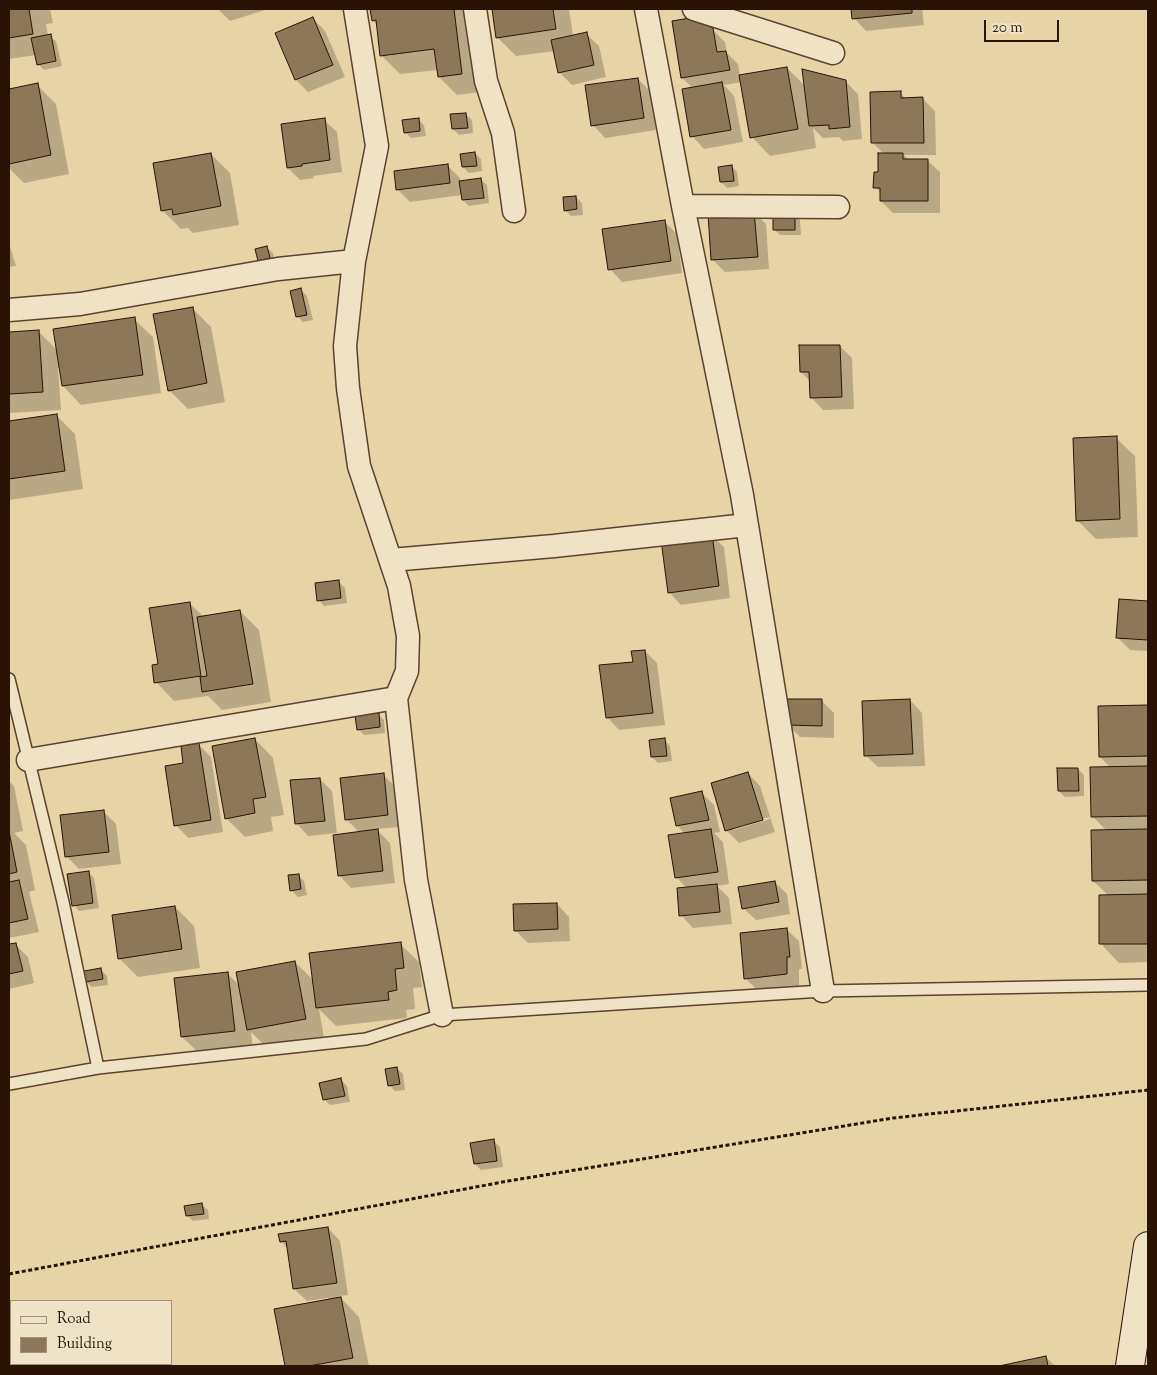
<!DOCTYPE html>
<style>
body{margin:0}
#map{position:relative;width:1157px;height:1375px;overflow:hidden;background:#e8d3a7;font-family:"Sorts Mill Goudy",serif}
canvas{display:block}
.frame{position:absolute;inset:0;border:10px solid #2a1304;pointer-events:none}
.legend{position:absolute;left:10px;top:1300px;width:162px;height:65px;box-sizing:border-box;background:#f0e2c6;border:1px solid #a18f78;margin:0;padding:6px 9px;list-style:none;font-size:15px;color:#2a1304}
.legend li{display:flex;align-items:center;gap:10px;height:25px}
.legend b{width:25px;border:1px solid #a18f78}
.scale{position:absolute;left:984px;top:20px;width:75px;height:22px;box-sizing:border-box;border:2px solid #2a1304;border-top:0;padding-left:6px;font-size:15px;line-height:18px;white-space:nowrap;color:#2a1304;-webkit-text-stroke:4px #f0e2c6;paint-order:stroke}
</style>
<div id="map">
<canvas width="1157" height="1375"></canvas>
<div class="frame"></div>
<ul class="legend">
<li><b style="height:6px;background:#f0e2c6"></b>Road</li>
<li><b style="height:14px;background:#8d7759"></b>Building</li>
</ul>
<div class="scale">20 m</div>
</div>
<script>
const context = document.querySelector('canvas').getContext('2d');
context.lineJoin = 'round';
function fillPath(path, color) {
  context.fillStyle = color;
  context.fill(path, 'evenodd');
}
function poly(rows) {
  const path = new Path2D();
  for (const r of rows) {
    path.moveTo(r[0], r[1]);
    for (let i = 2; i < r.length; i += 2) path.lineTo(r[i], r[i + 1]);
  }
  return path;
}
function stroke(path, color, width, dash) {
  context.strokeStyle = color;
  context.lineWidth = width;
  context.lineCap = dash ? 'butt' : 'round';
  context.setLineDash(dash || []);
  context.stroke(path);
}
const shadow = poly([
 [9,9,50,9,53,23,46,24,48,36,56,41,62,66,44,70,38,64,36,55,9,59],
 [218,9,268,9,230,21],
 [372,9,464,9,480,92,457,95,439,77,438,70,400,74,382,56,377,25,373,20],
 [493,9,569,9,573,36,586,34,599,46,606,77,572,85,559,72,555,51,516,56,497,37],
 [852,9,922,9,924,25,866,31,854,18],
 [313,18,325,31,345,77,308,92,296,80],
 [673,22,712,29,725,42,727,53,738,64,740,76,787,68,806,87,845,81,858,94,862,139,843,141,839,137,823,138,813,128,816,148,770,156,752,137,742,82,724,85,734,96,743,142,704,149,692,136,693,88,682,78],
 [638,79,650,91,656,130,605,138,593,125],
 [37,85,56,104,69,174,24,183,9,168,9,90],
 [900,92,906,99,922,98,935,111,936,155,904,155,909,160,927,160,940,172,940,213,893,213,881,201,881,193,875,187,884,154,873,143],
 [466,114,472,120,473,133,459,135,453,129],
 [418,119,424,125,426,136,411,138,405,132],
 [324,120,337,132,342,172,313,176,314,178,300,180,288,168],
 [475,153,481,159,482,171,469,173,463,167],
 [211,154,230,173,239,225,193,233,188,228,181,229,162,210],
 [447,165,460,178,460,182,481,179,487,185,489,203,469,206,463,200,462,195,410,202,397,189],
 [732,166,737,172,739,186,727,188,721,182],
 [576,197,582,203,583,215,571,216,565,210],
 [754,212,766,224,769,269,725,272,712,259],
 [795,214,800,220,801,235,780,235,774,229],
 [664,221,677,234,682,273,622,282,610,269],
 [9,243,16,266,9,267],
 [267,248,273,253,275,264,265,266,259,260],
 [301,290,307,296,313,320,303,322,297,316],
 [192,308,211,327,225,402,188,409,169,390],
 [134,319,153,337,161,393,81,405,63,386,60,368,58,368,61,410,9,413,9,333,38,331,58,351],
 [840,346,852,358,854,409,823,410,811,397,810,381,801,372],
 [56,415,75,434,83,489,9,500,9,422],
 [1116,438,1135,456,1138,537,1096,539,1077,520],
 [711,535,724,547,730,598,681,605,669,592],
 [339,582,345,588,347,603,324,606,319,600],
 [1120,600,1148,602,1148,651,1130,650,1117,637],
 [190,604,204,617,240,611,259,630,271,702,222,710,208,696,174,701,156,682,159,665],
 [645,651,657,663,665,725,619,730,607,717,634,663],
 [910,700,922,713,925,766,878,767,865,755],
 [822,701,834,713,834,738,800,737,788,725],
 [1099,707,1148,707,1148,962,1119,963,1101,944,1109,896,1093,881,1107,831,1092,816,1111,768,1100,757],
 [378,714,384,720,385,733,364,735,358,729],
 [255,739,273,758,284,815,271,817,273,831,245,837,226,818],
 [665,740,670,746,672,761,658,763,652,757],
 [198,744,211,757,223,832,188,838,176,825,185,764],
 [1078,769,1084,775,1084,796,1065,797,1059,791],
 [748,773,760,786,775,832,739,843,727,831,713,784],
 [769,817,770,819,733,830,733,828],
 [383,775,396,787,400,827,376,829,390,843,395,883,351,888,339,875,360,833,346,819],
 [320,779,332,791,337,833,308,836,296,823],
 [9,781,14,786,23,831,14,833,26,845,35,890,29,892,39,932,9,938],
 [702,793,714,805,720,832,714,833,723,842,729,884,717,886,729,898,732,924,693,928,681,915,687,888,676,877,685,834,678,826,672,799],
 [104,812,116,824,121,864,79,869,66,856],
 [88,872,94,878,99,908,79,911,74,905],
 [298,875,304,881,307,895,298,897,292,891],
 [775,882,787,894,790,914,756,920,743,908],
 [557,904,569,917,570,941,528,943,515,930],
 [175,907,194,926,200,968,138,977,119,958],
 [786,929,799,941,802,969,799,969,799,986,758,991,746,979],
 [15,944,28,957,34,983,9,989,9,946],
 [400,944,419,962,422,987,413,988,415,1009,406,1010,407,1018,336,1026,319,1009,324,1038,267,1048,251,1032,253,1049,201,1055,182,1037,227,973,240,986,295,962,314,981],
 [101,970,107,976,108,985,92,987,86,981],
 [397,1068,403,1074,405,1090,395,1091,389,1085],
 [341,1080,347,1086,350,1102,330,1105,324,1099],
 [494,1141,500,1147,503,1167,481,1170,475,1164],
 [202,1205,208,1210,209,1219,193,1221,187,1215],
 [328,1228,340,1241,348,1295,339,1296,359,1317,369,1366,286,1366,275,1310,329,1300,328,1298,307,1301,294,1289,288,1249,281,1241],
 [1046,1357,1055,1366,1005,1366]
]);
const building = poly([
 [9,9,29,9,33,34,9,38,9,9],
 [370,9,454,9,462,74,438,77,434,49,380,56,376,20,372,21,370,9],
 [492,9,553,9,556,29,496,38,492,9],
 [851,9,912,9,912,13,852,19,851,9],
 [313,17,333,65,295,80,275,33,313,17],
 [690,18,713,28,717,52,726,51,730,70,681,78,672,21,690,18],
 [587,32,594,65,558,73,551,40,587,32],
 [51,34,56,61,37,65,31,38,51,34],
 [787,67,798,129,750,138,739,75,787,67],
 [802,69,846,80,850,127,829,129,829,125,809,126,802,69],
 [638,78,644,118,591,126,585,85,638,78],
 [722,82,731,130,690,137,682,89,722,82],
 [38,83,51,155,9,164,9,89,38,83],
 [901,91,901,98,923,97,924,143,871,143,870,92,901,91],
 [466,113,468,128,452,129,450,114,466,113],
 [325,118,330,160,302,164,302,166,287,168,281,124,325,118],
 [419,118,420,131,404,133,402,120,419,118],
 [475,152,477,166,462,167,460,154,475,152],
 [211,153,221,206,173,215,172,209,161,211,153,163,211,153],
 [878,153,903,153,903,159,928,159,928,201,880,201,880,188,873,188,874,172,878,172,878,153],
 [448,164,450,183,396,190,394,171,448,164],
 [732,165,734,181,720,182,718,167,732,165],
 [481,178,484,198,462,200,459,181,481,178],
 [576,196,577,209,564,211,563,197,576,196],
 [754,211,758,257,711,260,708,214,754,211],
 [795,212,795,230,773,230,773,213,795,212],
 [665,220,671,261,608,270,602,229,665,220],
 [267,246,270,258,258,261,255,249,267,246],
 [301,288,307,315,296,317,290,291,301,288],
 [193,307,207,383,168,391,153,314,193,307],
 [135,317,143,375,62,386,53,329,135,317],
 [39,330,43,392,9,394,9,332,39,330],
 [799,345,840,345,842,397,810,398,809,372,800,372,799,345],
 [57,414,65,471,9,479,9,421,57,414],
 [1117,436,1120,519,1076,521,1073,438,1117,436],
 [712,534,719,586,668,593,661,540,712,534],
 [339,580,341,598,317,601,315,583,339,580],
 [1119,599,1148,601,1148,640,1116,638,1119,599],
 [190,602,201,676,154,683,152,665,158,664,149,608,190,602],
 [240,610,253,684,202,692,200,677,207,676,197,617,240,610],
 [645,650,653,713,606,718,599,665,633,662,631,651,645,650],
 [787,699,822,699,822,726,787,725,787,699],
 [910,699,913,754,864,756,862,701,910,699],
 [1148,705,1148,756,1099,757,1098,706,1148,705],
 [379,713,380,727,357,730,355,715,379,713],
 [255,738,266,797,253,799,255,813,225,819,212,746,255,738],
 [665,738,667,756,651,757,649,740,665,738],
 [199,743,211,820,174,826,165,766,183,763,181,746,199,743],
 [1148,766,1148,816,1091,817,1090,767,1148,766],
 [1057,768,1078,768,1079,791,1058,791,1057,768],
 [748,772,763,820,725,831,711,783,748,772],
 [384,773,388,815,345,820,340,778,384,773],
 [320,778,325,821,295,824,290,780,320,778],
 [702,791,709,820,676,826,670,798,702,791],
 [104,810,109,852,65,857,60,815,104,810],
 [378,829,383,871,338,876,333,835,378,829],
 [711,829,718,872,675,878,668,835,711,829],
 [1148,829,1148,880,1092,881,1091,830,1148,829],
 [9,831,17,872,9,874,9,831],
 [89,871,93,903,72,906,67,874,89,871],
 [299,874,301,889,290,891,288,875,299,874],
 [19,880,28,919,9,923,9,882,19,880],
 [775,881,779,902,742,909,738,887,775,881],
 [717,884,720,912,679,916,677,888,717,884],
 [1148,894,1148,944,1099,944,1099,895,1148,894],
 [557,903,558,929,514,931,513,904,557,903],
 [175,906,182,949,118,959,112,915,175,906],
 [787,928,790,957,787,957,787,974,744,979,740,933,787,928],
 [401,942,404,968,395,969,397,990,388,992,389,1000,316,1008,309,953,401,942],
 [16,943,23,971,9,974,9,944,16,943],
 [295,961,306,1019,247,1030,236,972,295,961],
 [101,968,103,979,85,982,84,971,101,968],
 [228,972,235,1031,181,1037,174,978,228,972],
 [397,1067,400,1084,388,1086,385,1069,397,1067],
 [341,1078,345,1096,323,1100,319,1083,341,1078],
 [494,1139,497,1161,474,1164,470,1143,494,1139],
 [202,1203,204,1214,186,1216,184,1206,202,1203],
 [328,1227,337,1283,293,1289,286,1241,280,1242,278,1234,328,1227],
 [341,1297,353,1358,309,1366,285,1366,274,1309,341,1297],
 [1046,1356,1048,1366,999,1366,1046,1356]
]);
const path = poly([
 [9,1274,508,1181,893,1118,1148,1090]
]);
const service = poly([
 [9,679,63,902,98,1068,366,1039,442,1015,823,991,1148,985],
 [9,1084,98,1068]
]);
const minor = poly([
 [475,9,486,81,503,133,514,211],
 [646,9,683,206,742,495,823,991],
 [694,9,833,53],
 [683,206,838,207],
 [354,261,345,346,348,388,359,466,399,586,408,636,407,671,396,698],
 [9,310,80,304,278,269,354,261,377,146,355,9],
 [391,560,554,546,747,525],
 [28,760,396,698,416,880,442,1015]
]);
const secondary = poly([
 [1130,1366,1148,1246]
]);
fillPath(shadow, '#0003');
fillPath(building, '#8d7759');
stroke(building, '#2a1304', 1);
stroke(service, '#5a432d', 14);
stroke(minor, '#5a432d', 25);
stroke(secondary, '#2a1304', 30);
stroke(path, '#2a1304', 3, [4, 2.5]);
stroke(service, '#f0e2c6', 11);
stroke(minor, '#f0e2c6', 22);
stroke(secondary, '#f0e2c6', 28);
</script>
